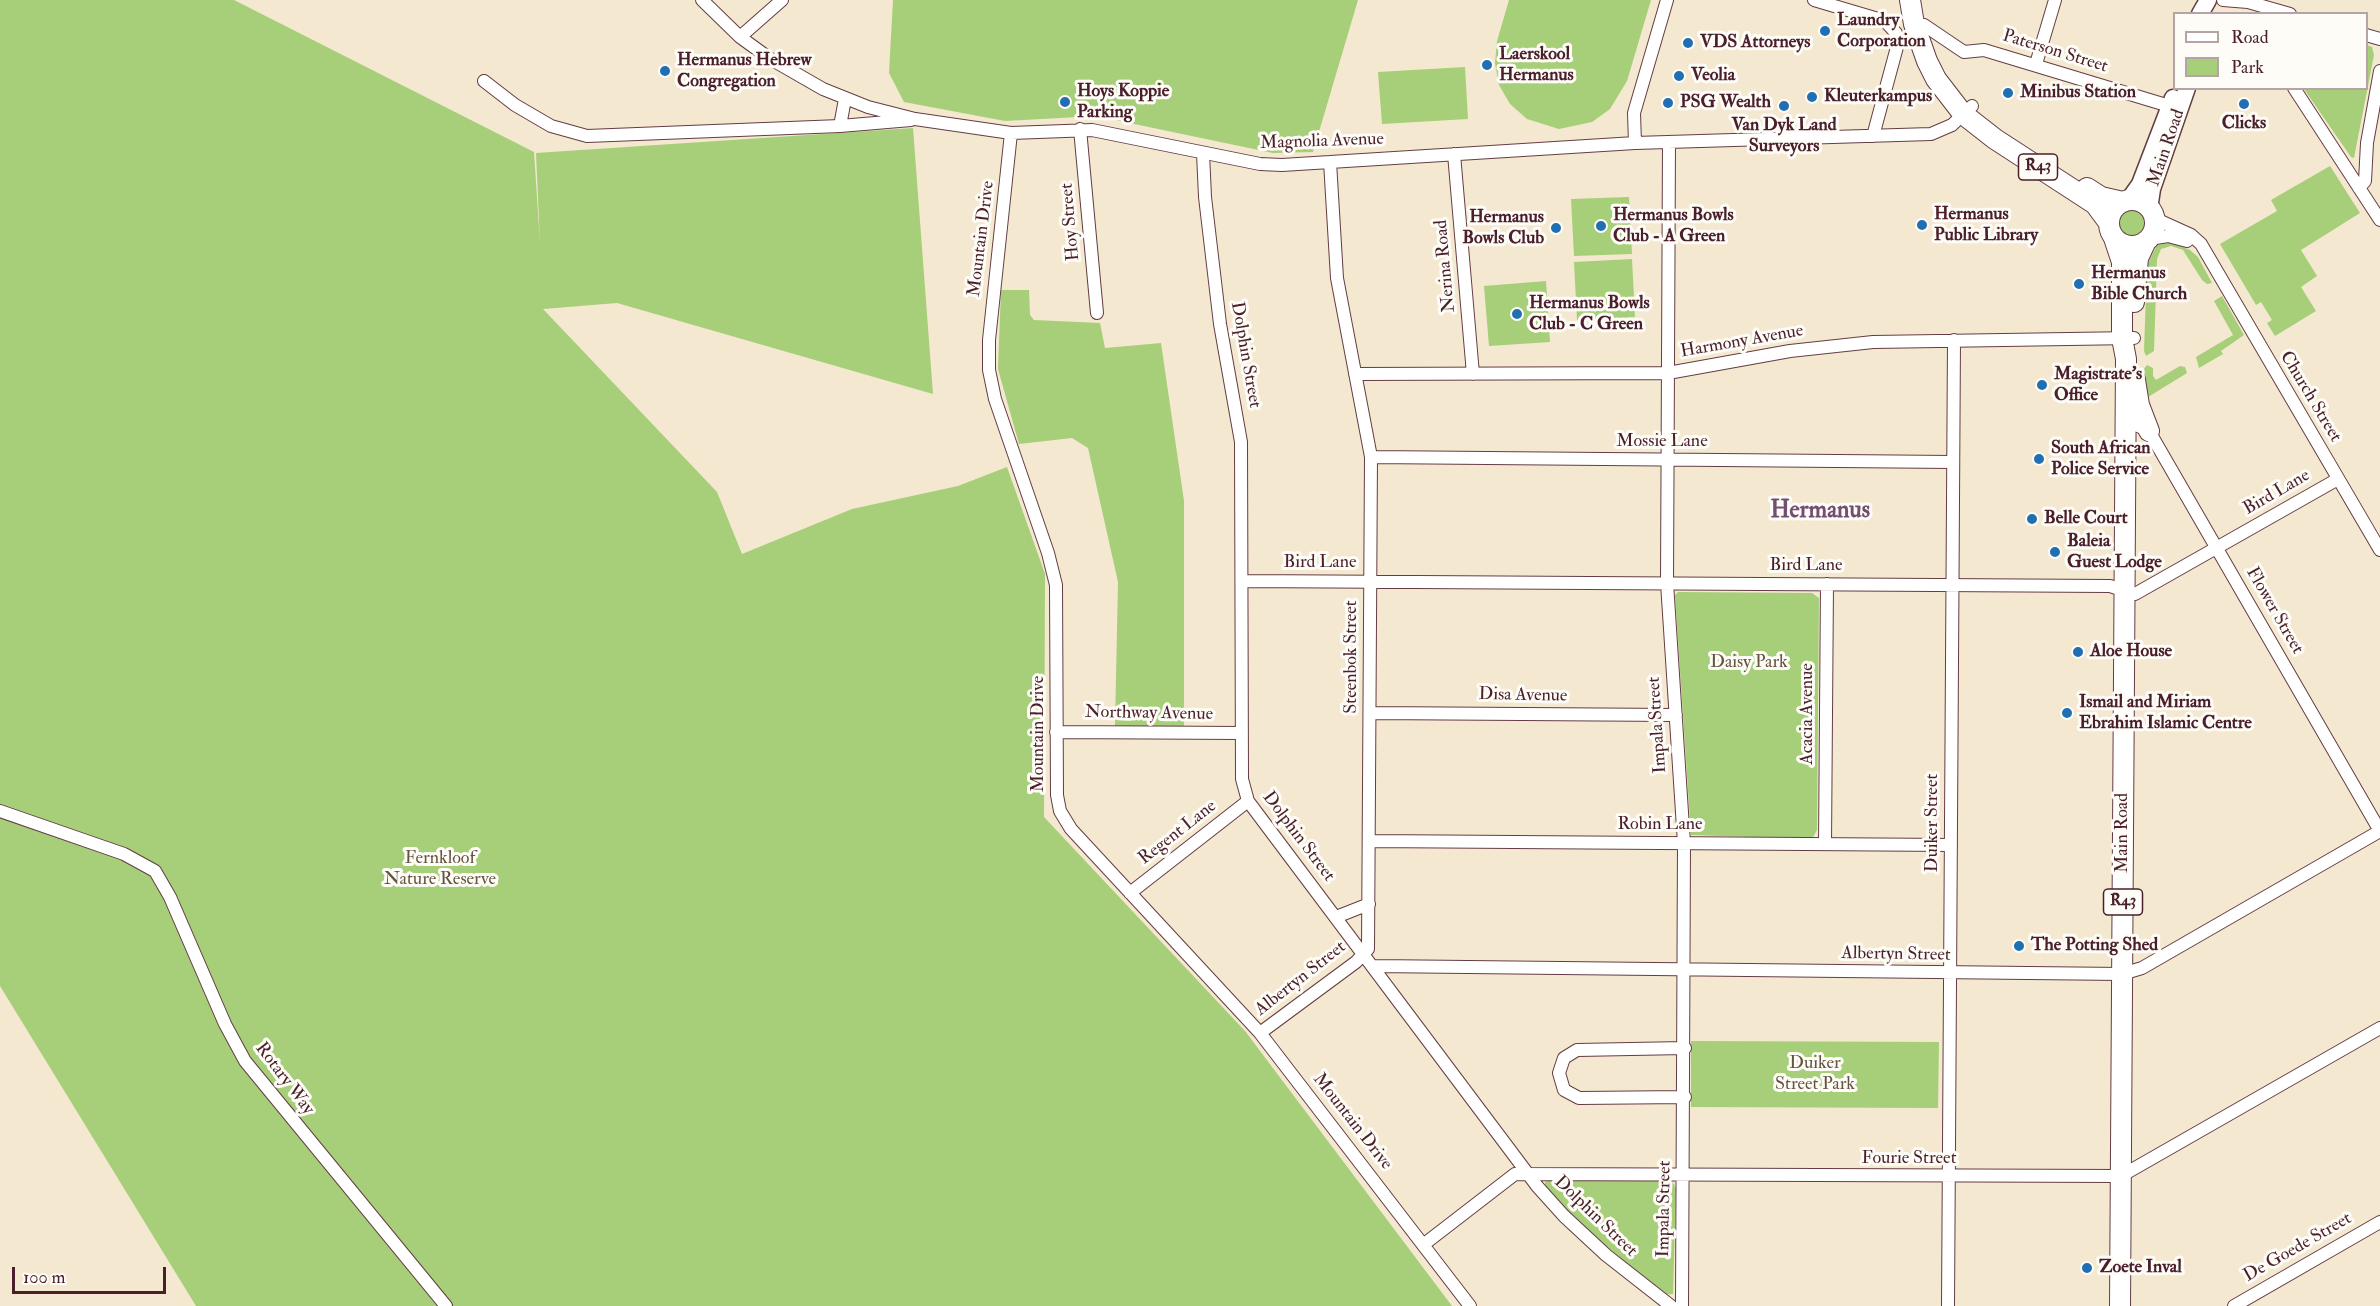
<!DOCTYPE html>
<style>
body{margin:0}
#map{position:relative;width:2380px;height:1306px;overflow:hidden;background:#f4e8d0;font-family:"IM FELL Double Pica",serif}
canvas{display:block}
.legend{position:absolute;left:2173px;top:12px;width:195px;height:78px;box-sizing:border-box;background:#fdfcf7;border:2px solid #b5a4a5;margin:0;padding:8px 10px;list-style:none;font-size:18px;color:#4a1f2b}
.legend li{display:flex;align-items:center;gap:12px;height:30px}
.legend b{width:30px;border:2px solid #b5a4a5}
.scale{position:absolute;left:12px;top:1267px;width:154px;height:27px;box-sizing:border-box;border:3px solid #4a1f2b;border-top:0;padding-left:8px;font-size:18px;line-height:21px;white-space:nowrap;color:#4a1f2b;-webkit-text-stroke:4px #fdfcf7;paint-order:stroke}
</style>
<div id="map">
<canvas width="2380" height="1306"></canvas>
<ul class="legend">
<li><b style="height:8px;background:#fff"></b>Road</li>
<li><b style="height:16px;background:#a7ce79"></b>Park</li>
</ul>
<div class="scale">100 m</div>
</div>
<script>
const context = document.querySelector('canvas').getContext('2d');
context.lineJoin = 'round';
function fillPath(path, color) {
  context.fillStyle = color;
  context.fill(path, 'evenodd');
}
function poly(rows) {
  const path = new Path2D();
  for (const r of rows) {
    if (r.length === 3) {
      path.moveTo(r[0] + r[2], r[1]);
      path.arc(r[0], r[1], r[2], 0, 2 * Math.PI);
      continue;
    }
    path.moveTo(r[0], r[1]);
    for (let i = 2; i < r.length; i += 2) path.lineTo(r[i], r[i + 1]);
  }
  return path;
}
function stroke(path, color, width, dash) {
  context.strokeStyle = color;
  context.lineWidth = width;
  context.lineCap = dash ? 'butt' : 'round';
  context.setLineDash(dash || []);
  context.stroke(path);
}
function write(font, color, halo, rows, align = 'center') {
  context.font = font + ' "IM FELL Double Pica",serif';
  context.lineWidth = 6;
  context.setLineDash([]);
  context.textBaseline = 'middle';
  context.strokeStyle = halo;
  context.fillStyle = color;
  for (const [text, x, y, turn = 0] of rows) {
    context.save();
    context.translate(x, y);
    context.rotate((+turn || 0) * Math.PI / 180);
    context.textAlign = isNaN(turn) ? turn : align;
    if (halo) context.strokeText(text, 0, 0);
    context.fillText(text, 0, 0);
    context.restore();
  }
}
const green = poly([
 [0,0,234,0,534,152,540,243,536,153,913,128,933,394,617,303,543,309,717,492,742,554,852,509,958,486,1007,467,1045,574,1044,817,1245,1031,1452,1306,196,1306,0,986],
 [893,0,1358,0,1313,152,1273,153,1096,116,1005,121,904,102,889,73],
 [1509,0,1651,0,1627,81,1610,109,1592,122,1559,129,1527,119,1510,104,1499,85,1495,63,1497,41],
 [2367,45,2372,47,2374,55,2354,158,2351,157,2304,89,2366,88],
 [1465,67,1468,119,1382,124,1378,72],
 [2330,166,2360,213,2301,250,2317,276,2301,287,2316,311,2275,336,2267,323,2272,320,2261,302,2256,305,2220,244,2277,211,2271,200],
 [1629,197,1632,254,1574,256,1571,199],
 [2132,223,13],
 [2172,242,2190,250,2198,257,2212,283,2207,284,2202,280,2183,250,2171,246,2161,249,2157,259,2154,351,2146,356,2144,351,2147,265,2157,245],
 [1632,259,1635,317,1577,320,1574,262],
 [1546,281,1550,342,1489,346,1484,286],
 [1001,290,1029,290,1030,315,1034,320,1100,323,1105,348,1161,343,1184,501,1184,727,1115,726,1118,582,1088,448,1072,438,1019,444,998,369],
 [2222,296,2244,335,2221,351,2223,354,2199,368,2196,357,2233,335,2214,301],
 [2147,365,2153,368,2153,376,2156,380,2180,366,2185,367,2187,373,2148,397,2145,394,2144,369],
 [1678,592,1812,593,1819,598,1817,830,1812,839,1691,835,1675,595],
 [1691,1041,1939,1042,1938,1108,1691,1107],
 [1552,1179,1670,1181,1674,1184,1676,1189,1673,1294,1663,1295,1580,1223,1545,1186,1545,1182]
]);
const minor = poly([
 [702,0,740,37,769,58,823,89,868,107,915,119,1011,133,1092,130,1260,164,1282,165,1635,143,1931,134,1952,125,1972,106],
 [1814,0,1885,21,1896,33,1897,47,1873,136],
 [2223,0,2248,2,2290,14],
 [1924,25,1964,52,1984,50,2176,108],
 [2366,35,2380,39],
 [740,37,782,0],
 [2036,64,2055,0],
 [484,81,515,105,551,126,587,136,840,126,911,120],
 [2294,88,2380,220],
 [840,126,845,99],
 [1080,129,1097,313],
 [1011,133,989,340,989,370,995,399,1048,553,1056,585,1057,795,1060,811,1071,829,1260,1033,1470,1306],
 [1669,142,1667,583,1684,843,1682,1306],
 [1635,143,1634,113,1667,0],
 [1203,153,1205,197,1220,324,1241,442,1242,779,1248,801,1537,1186,1564,1216,1606,1255,1671,1306],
 [1454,154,1473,374],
 [2359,188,2365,181,2367,143,2380,71],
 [2151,212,2160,221,2191,235,2201,244,2380,550],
 [2149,239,2168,236,2187,241],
 [1355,374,1668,373,1790,351,1873,342,2134,338],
 [2125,428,2136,425,2149,431,2380,831],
 [1371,457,1953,462],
 [1242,581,2110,586,2135,594,2338,479],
 [1370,713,1676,715],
 [1056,732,1242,733],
 [0,811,124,854,155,871,170,897,225,1024,245,1061,446,1306],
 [1369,841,1951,845],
 [1825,844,1827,584],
 [1130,893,1248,801],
 [1336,917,1369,904],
 [1374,966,2122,974,2142,968,2380,831],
 [1260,1033,1356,962,1368,949,1371,457,1337,278,1330,162],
 [1685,1097,1579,1098,1564,1090,1559,1073,1564,1058,1577,1050,1685,1048],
 [1423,1245,1515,1174,2121,1176,2380,1028],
 [1948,1306,1954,340],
 [2234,1306,2380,1222]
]);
const secondary = poly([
 [2200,14,2208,0],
 [2128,201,2140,184,2173,98],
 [2149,209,2152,189,2187,88]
]);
const primary = poly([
 [1910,0,1914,24,1927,61,1936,79,1963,114,1995,139,2095,204,2109,223],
 [2087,188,2101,197,2123,202],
 [2132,223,23],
 [2114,238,2122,262,2122,338,2126,359,2120,1306],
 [2134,302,2138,258,2146,241],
 [2135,380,2139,405,2149,431]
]);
const markers = [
 [1825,31,6,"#1f6fb2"],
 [1688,43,6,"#1f6fb2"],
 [1487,65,6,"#1f6fb2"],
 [665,71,6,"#1f6fb2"],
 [1679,76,6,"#1f6fb2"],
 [2008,93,6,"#1f6fb2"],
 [1812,97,6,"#1f6fb2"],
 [1065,102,6,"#1f6fb2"],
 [1668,103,6,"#1f6fb2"],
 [2244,104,6,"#1f6fb2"],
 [1784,106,6,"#1f6fb2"],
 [1922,225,6,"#1f6fb2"],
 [1601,226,6,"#1f6fb2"],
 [1556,228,6,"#1f6fb2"],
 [2079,284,6,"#1f6fb2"],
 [1517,314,6,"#1f6fb2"],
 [2042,385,6,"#1f6fb2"],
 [2039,459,6,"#1f6fb2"],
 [2032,519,6,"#1f6fb2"],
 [2055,552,6,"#1f6fb2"],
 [2078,652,6,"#1f6fb2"],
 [2067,713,6,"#1f6fb2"],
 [2019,946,6,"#1f6fb2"],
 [2087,1268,6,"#1f6fb2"]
];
const shields = [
 [2038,167,39],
 [2123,902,39]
];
const shieldNames = [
 ["R43",2038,167],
 ["R43",2123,902]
];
const poiNames = [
 ["Laundry",1837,21],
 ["Corporation",1837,42],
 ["VDS Attorneys",1700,43],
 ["Laerskool",1499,55],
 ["Hermanus",1499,76],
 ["Hermanus Hebrew",677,61],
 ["Congregation",677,82],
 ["Veolia",1691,76],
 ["Hoys Koppie",1077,92],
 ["Parking",1077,113],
 ["Minibus Station",2020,93],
 ["Kleuterkampus",1824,97],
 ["PSG Wealth",1680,103],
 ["Clicks",2244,124,"center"],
 ["Van Dyk Land",1784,126,"center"],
 ["Surveyors",1784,147,"center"],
 ["Hermanus",1934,215],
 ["Public Library",1934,236],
 ["Hermanus Bowls",1613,216],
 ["Club - A Green",1613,237],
 ["Hermanus",1544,218,"right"],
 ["Bowls Club",1544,239,"right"],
 ["Hermanus",2091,274],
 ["Bible Church",2091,295],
 ["Hermanus Bowls",1529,304],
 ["Club - C Green",1529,325],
 ["Magistrate's",2054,375],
 ["Office",2054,396],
 ["South African",2051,449],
 ["Police Service",2051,470],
 ["Belle Court",2044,519],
 ["Baleia",2067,542],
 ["Guest Lodge",2067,563],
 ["Aloe House",2090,652],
 ["Ismail and Miriam",2079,703],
 ["Ebrahim Islamic Centre",2079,724],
 ["The Potting Shed",2031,946],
 ["Zoete Inval",2099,1268]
];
const streetNames = [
 ["Paterson Street",2055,52,17],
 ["Magnolia Avenue",1322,142,-2],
 ["Main Road",2167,148,-71],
 ["Hoy Street",1071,222,-95],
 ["Mountain Drive",982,239,-83],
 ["Nerina Road",1446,266,-95],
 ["Harmony Avenue",1742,342,-10],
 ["Dolphin Street",1245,355,80],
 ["Church Street",2310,397,59],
 ["Mossie Lane",1662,442],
 ["Bird Lane",2277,493,-30],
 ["Bird Lane",1320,563],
 ["Bird Lane",1806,566],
 ["Flower Street",2274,611,60],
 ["Steenbok Street",1352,657,-90],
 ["Disa Avenue",1523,696,1],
 ["Northway Avenue",1149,714,1],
 ["Acacia Avenue",1808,714,-90],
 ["Impala Street",1658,725,-94],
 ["Mountain Drive",1039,734,-90],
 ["Duiker Street",1933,823,-90],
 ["Robin Lane",1660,825],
 ["Regent Lane",1178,833,-38],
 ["Main Road",2123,833,-90],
 ["Dolphin Street",1298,837,53],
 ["Albertyn Street",1896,955,1],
 ["Albertyn Street",1301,979,-38],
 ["Rotary Way",284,1079,53],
 ["Mountain Drive",1352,1122,52],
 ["Fourie Street",1909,1159],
 ["Impala Street",1665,1209,-89],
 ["Dolphin Street",1595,1217,44],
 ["De Goede Street",2298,1248,-30]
];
const parkNames = [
 ["Daisy Park",1749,663],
 ["Fernkloof",440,859],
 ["Nature Reserve",440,880],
 ["Duiker",1815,1064],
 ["Street Park",1815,1085]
];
const districtNames = [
 ["Hermanus",1820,512]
];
fillPath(green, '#a7ce79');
stroke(minor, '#643d44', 14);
stroke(secondary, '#643d44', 19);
stroke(primary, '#643d44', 22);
stroke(minor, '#fff', 12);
stroke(secondary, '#fff', 16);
stroke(primary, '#fff', 20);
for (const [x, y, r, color] of markers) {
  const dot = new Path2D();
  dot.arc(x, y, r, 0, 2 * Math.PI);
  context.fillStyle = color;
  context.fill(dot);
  stroke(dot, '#fdfcf7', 2);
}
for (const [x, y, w] of shields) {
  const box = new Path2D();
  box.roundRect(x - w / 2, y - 13, w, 26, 4.5);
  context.fillStyle = '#fdfcf7';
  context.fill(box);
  stroke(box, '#4a1f2b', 1.5);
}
write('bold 16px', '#4a1f2b', null, shieldNames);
write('bold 18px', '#4a1f2b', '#fdfcf7', poiNames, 'left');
write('18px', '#4a1f2b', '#fdfcf7', streetNames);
write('18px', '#665442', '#fdfcf7', parkNames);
write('bold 24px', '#724e70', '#fdfcf7', districtNames);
</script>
